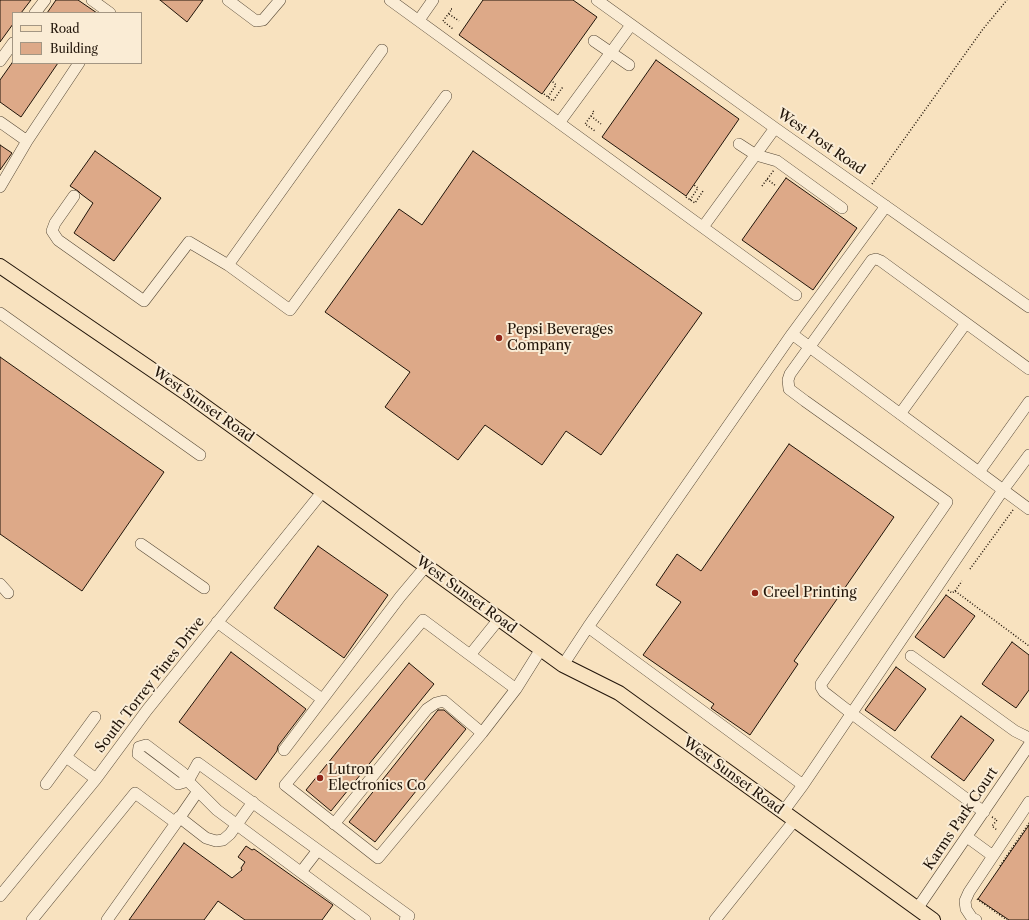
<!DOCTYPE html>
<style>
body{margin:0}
#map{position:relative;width:1029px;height:920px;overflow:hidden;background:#f8e2bf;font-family:"Libre Caslon Text",serif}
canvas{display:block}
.legend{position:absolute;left:12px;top:12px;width:130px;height:52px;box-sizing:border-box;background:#faecd5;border:1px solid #a39683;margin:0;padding:5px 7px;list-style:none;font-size:12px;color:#201409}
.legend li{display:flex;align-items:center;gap:8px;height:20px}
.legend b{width:20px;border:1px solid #a39683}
</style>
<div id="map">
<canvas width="1029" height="920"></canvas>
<ul class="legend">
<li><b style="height:5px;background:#f8e2bf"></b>Road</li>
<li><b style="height:11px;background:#dda988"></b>Building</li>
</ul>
</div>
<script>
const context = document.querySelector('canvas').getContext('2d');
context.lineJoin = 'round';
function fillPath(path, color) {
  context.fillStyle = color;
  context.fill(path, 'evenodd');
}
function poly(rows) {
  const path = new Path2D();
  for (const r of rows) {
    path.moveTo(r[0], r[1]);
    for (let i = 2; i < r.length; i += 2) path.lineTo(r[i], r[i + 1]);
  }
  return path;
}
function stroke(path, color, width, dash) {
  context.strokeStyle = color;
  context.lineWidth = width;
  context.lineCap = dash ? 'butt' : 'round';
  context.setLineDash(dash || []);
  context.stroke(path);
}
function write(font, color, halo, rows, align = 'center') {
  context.font = font + ' "Libre Caslon Text",serif';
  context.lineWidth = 4;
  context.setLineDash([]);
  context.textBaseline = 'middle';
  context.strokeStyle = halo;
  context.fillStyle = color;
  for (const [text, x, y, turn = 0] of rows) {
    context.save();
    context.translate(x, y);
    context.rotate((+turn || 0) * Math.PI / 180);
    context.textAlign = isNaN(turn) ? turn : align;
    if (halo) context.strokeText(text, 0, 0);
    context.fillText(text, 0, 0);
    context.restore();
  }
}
const building = poly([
 [0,0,31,0,21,13,13,13,13,24,0,42,0,0],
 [56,0,78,0,97,13,47,13,56,0],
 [160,0,203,0,187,22,160,0],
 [483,0,573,0,597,17,542,94,459,35,483,0],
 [656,60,739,119,686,196,602,137,656,60],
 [12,63,58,63,21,117,0,102,0,80,12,63],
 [0,145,12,153,0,170,0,145],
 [95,151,161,198,114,261,74,233,93,203,81,194,78,191,70,186,95,151],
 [473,151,702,313,601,455,566,431,542,465,485,425,458,460,385,407,410,372,325,312,399,209,422,225,473,151],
 [786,178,857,228,813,290,742,240,786,178],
 [0,357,164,472,82,591,0,534,0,357],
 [789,444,894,517,794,661,798,664,750,735,711,708,714,704,643,655,681,602,656,585,677,554,701,571,789,444],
 [318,546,388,595,344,658,274,608,318,546],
 [946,595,975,616,944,658,915,637,946,595],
 [1012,642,1029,655,1029,690,1016,708,982,684,1012,642],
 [231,652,306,709,278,746,277,751,256,780,179,722,231,652],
 [409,663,434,684,331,811,306,790,409,663],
 [896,667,926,689,895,731,865,710,896,667],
 [438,710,444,710,466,729,375,842,349,822,438,710],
 [961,716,994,740,964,781,931,757,961,716],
 [1029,825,1029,920,1009,920,978,899,1029,825],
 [184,843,232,878,242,870,241,868,245,862,238,857,246,846,252,850,254,849,333,905,322,920,245,920,218,901,204,920,129,920,184,843]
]);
const path = poly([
 [451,9,452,9,443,21,453,29],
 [449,14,459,21],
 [544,94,553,101,562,88,563,89],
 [548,97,556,85,552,81],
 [593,111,594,112,585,124,595,131],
 [591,116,601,124],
 [767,179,776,186],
 [872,184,983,29,1007,0],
 [762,186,774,170],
 [686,197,695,203,703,191,704,192],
 [690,200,698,188,694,185],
 [970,569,1013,510],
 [948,590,952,593,955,591,1029,646],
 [955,591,962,581],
 [992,817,997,820,992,826,997,830],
 [1000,866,1029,823],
 [977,899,1007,920]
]);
const minor = poly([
 [92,0,110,13],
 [228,0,256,21,263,20,280,0],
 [390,0,796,295],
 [597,0,775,128,1029,307],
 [35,13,45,0],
 [419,20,433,0],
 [594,41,629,65],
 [0,61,13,43],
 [0,122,27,141],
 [559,123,631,25],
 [739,144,756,155,777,161,842,208],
 [0,187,27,141,79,63],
 [74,196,55,223,52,231,58,240,144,301,189,242,228,265,382,50],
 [703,227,775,128],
 [228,265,290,310,446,96],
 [0,313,200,455],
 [792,334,1029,509],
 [900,414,966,323],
 [979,472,1029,402],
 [141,544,204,588],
 [0,584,8,593],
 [499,619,470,655,423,620,285,785,378,858,482,733,516,689,541,649],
 [217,622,322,699],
 [588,627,803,785],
 [470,655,516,689],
 [911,656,1015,731,1029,738],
 [563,665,588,627,792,334,886,206],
 [146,745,183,773,188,781,178,784,138,754,139,747,146,745],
 [284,750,400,597,426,566],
 [66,757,96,779],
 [46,784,95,717],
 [783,812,803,785,1003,490,1029,455],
 [984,812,851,713,824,692,821,687,821,684,947,502,805,401,789,389,788,380,790,374,872,260,876,259,881,261,1029,369],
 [179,817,206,838,216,841,223,840,230,834,253,802],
 [334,824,427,709,436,703,444,701,482,733],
 [967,837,993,856],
 [301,872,318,850],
 [0,896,96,779,147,710,323,491],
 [917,909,1029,745],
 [32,920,135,793,176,823,198,791],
 [107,920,176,823],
 [365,920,217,810,188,781,198,763,409,916,405,920],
 [715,920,794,821],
 [976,920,972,918,966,909,965,901,969,892,1029,802]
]);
const major = poly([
 [0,266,192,397,563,665,619,693,933,920]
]);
const markers = [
 [499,338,4,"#8f2418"],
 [755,593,4,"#8f2418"],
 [320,778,4,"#8f2418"]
];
const streetNames = [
 ["West Post Road",821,142,35],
 ["West Sunset Road",203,405,35],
 ["West Sunset Road",466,595,36],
 ["South Torrey Pines Drive",150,685,-52],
 ["West Sunset Road",733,776,36],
 ["Karms Park Court",961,819,-56]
];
const poiNames = [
 ["Pepsi Beverages",507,330],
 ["Company",507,346],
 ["Creel Printing",763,593],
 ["Lutron",328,770],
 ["Electronics Co",328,786]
];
fillPath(building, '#dda988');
stroke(building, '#201409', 1);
stroke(minor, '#564836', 12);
stroke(major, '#201409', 16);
stroke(path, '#201409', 1.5, [1, 2]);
stroke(minor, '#faecd5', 11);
stroke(major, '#f8e2bf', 14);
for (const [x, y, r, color] of markers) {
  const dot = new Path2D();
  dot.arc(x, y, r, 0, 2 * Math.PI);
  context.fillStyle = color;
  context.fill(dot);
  stroke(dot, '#faecd5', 1.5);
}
write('14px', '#201409', '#faecd5', streetNames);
write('14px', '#201409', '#faecd5', poiNames, 'left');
</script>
